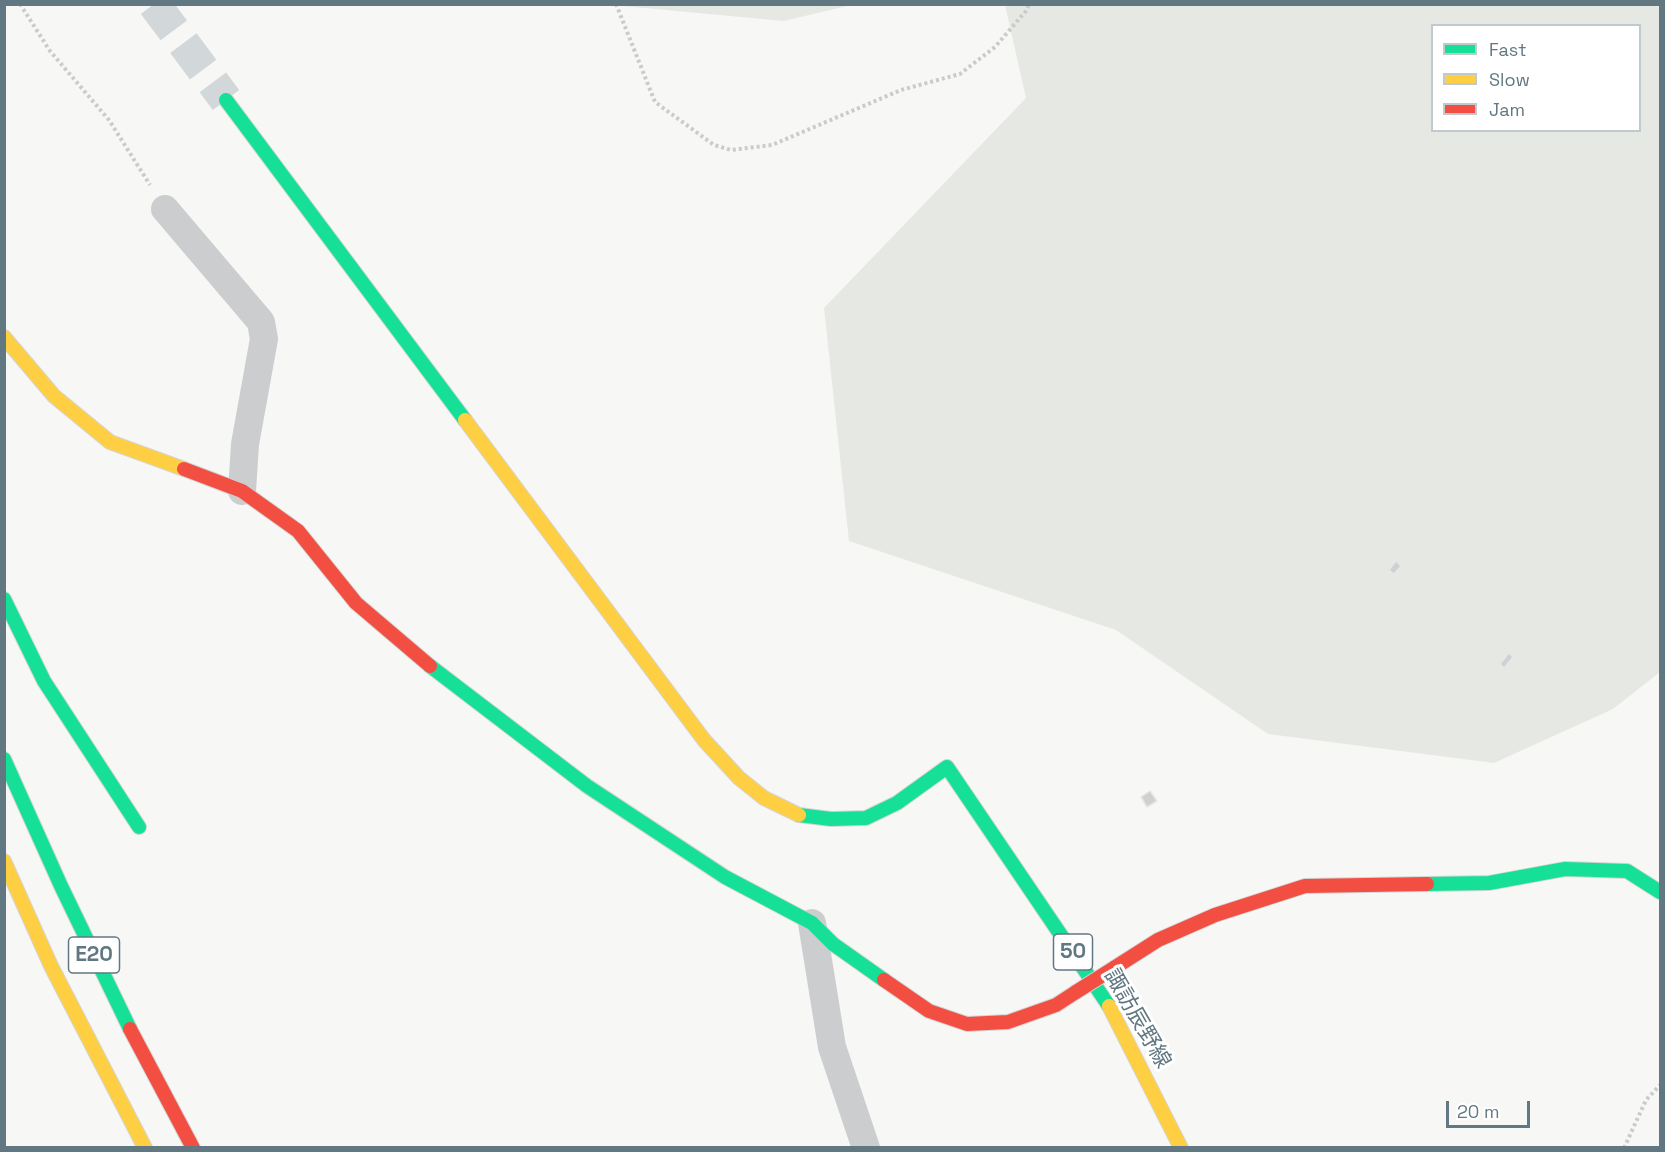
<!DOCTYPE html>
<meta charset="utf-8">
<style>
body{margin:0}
#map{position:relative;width:1665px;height:1152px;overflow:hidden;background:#f7f7f6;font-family:"Space Grotesk",sans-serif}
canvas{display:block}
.frame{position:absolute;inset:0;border:6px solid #617882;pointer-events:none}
.legend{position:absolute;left:1431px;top:24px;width:210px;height:108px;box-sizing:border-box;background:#fff;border:2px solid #c0c9cd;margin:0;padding:8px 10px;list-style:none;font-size:18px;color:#617882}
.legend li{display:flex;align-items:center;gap:12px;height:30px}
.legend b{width:30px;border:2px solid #c0c9cd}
.scale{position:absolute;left:1446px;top:1101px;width:84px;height:27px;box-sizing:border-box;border:3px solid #617882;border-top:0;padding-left:8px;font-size:18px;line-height:21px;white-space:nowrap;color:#617882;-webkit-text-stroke:4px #fff;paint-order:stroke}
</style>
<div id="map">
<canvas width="1665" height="1152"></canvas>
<div class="frame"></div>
<ul class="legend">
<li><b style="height:8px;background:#16e098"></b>Fast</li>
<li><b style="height:8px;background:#ffcf43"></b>Slow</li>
<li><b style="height:8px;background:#f24e42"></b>Jam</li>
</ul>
<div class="scale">20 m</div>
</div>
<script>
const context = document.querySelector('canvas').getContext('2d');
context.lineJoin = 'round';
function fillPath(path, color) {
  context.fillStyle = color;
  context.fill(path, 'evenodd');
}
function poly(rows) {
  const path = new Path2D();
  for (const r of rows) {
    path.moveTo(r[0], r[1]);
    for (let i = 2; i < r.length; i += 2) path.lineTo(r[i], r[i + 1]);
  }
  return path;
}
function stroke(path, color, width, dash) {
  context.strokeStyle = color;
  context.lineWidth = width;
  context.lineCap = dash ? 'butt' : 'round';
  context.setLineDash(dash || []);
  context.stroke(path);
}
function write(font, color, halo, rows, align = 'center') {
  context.font = font + ' "Space Grotesk","Noto Sans JP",sans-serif';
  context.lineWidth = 6;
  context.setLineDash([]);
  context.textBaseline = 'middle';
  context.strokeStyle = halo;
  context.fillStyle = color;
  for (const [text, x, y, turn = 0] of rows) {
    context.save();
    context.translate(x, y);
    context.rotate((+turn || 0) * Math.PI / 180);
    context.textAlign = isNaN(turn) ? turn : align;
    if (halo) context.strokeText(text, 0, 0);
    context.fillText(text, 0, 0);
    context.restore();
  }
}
const green = poly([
 [612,5,851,5,784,21],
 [1005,5,1660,5,1660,672,1613,709,1494,763,1268,734,1116,630,849,541,824,308,1026,98],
 [1432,26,1640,26,1640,130,1432,130]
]);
const building = poly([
 [1396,561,1401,566,1394,574,1389,570,1396,561],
 [1509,653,1513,657,1504,668,1500,664,1509,653],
 [1150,791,1157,801,1147,807,1141,797,1150,791]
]);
const highwayTunnel = poly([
 [154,4,226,100]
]);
const path = poly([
 [20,4,50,51,109,120,150,185],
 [616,4,655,102,714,145,731,150,772,145,901,90,960,74,995,47,1026,11,1029,4],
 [1387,4,1399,4],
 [1624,1148,1646,1100,1660,1085]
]);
const street = poly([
 [165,209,261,322,264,339,245,444,242,491],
 [812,923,832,1047,866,1148]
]);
const fast = poly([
 [226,100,465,420],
 [4,599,44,681,139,827],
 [430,666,587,786,725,877,812,923,833,944,884,980],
 [4,759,61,886,130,1029],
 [947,767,1109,1006],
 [799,815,831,819,866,818,897,803,947,767],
 [1427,884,1489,883,1565,869,1627,871,1660,892]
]);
const slow = poly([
 [4,337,54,396,110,442,184,469],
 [465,420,704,740,739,778,764,798,799,815],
 [4,861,51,966,145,1148],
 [1109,1006,1181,1148]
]);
const jam = poly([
 [184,469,242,491,298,531,356,603,430,666],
 [1114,968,1158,940,1215,915,1305,886,1427,884],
 [884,980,929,1011,967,1024,1008,1022,1056,1005,1076,992],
 [130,1029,193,1148]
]);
const jamBridge = poly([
 [1076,992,1114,968]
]);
const shields = [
 [1073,952,39],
 [94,955,51]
];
const shieldNames = [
 ["50",1073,952],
 ["E20",94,955]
];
const streetNames = [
 ["諏訪辰野線",1137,1019,60]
];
fillPath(green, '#e6e9e3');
fillPath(building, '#ced0d1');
stroke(building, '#e6e6e6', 1.5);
stroke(highwayTunnel, '#d2d7d9', 33, [33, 16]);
stroke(fast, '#d4d5d6', 16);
stroke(slow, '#d4d5d6', 16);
stroke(jam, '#d4d5d6', 16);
stroke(path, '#c9cbcc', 4, [3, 3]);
stroke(street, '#cccdce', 28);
stroke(fast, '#16e098', 14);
stroke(slow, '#ffcf43', 14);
stroke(jam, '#f24e42', 14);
stroke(jamBridge, '#d4d5d6', 16, []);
stroke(jamBridge, '#f24e42', 14);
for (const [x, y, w] of shields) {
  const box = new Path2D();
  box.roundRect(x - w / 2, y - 18, w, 36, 4.5);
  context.fillStyle = '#fff';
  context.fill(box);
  stroke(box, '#617882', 1.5);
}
write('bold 21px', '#617882', null, shieldNames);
write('22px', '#617882', '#fff', streetNames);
</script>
